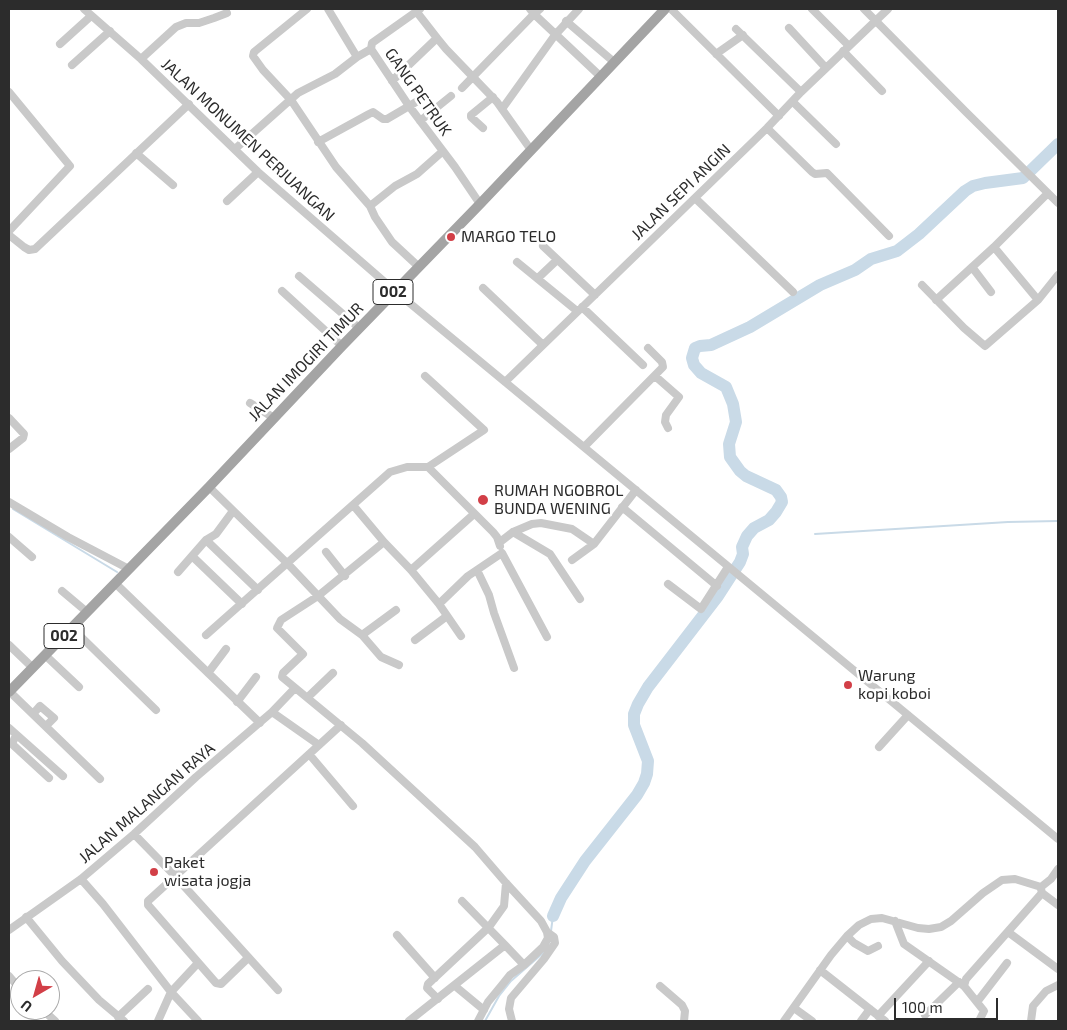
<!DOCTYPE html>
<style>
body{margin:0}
#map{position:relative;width:1067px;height:1030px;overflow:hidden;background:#fff;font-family:"Exo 2",sans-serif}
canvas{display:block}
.frame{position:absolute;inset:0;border:10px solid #2c2c2c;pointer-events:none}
.north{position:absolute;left:10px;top:970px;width:50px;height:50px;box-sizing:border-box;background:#fff;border:1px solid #ababab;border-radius:50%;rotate:218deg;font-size:14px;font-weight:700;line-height:20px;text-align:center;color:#2c2c2c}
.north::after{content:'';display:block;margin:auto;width:18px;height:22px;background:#d23f47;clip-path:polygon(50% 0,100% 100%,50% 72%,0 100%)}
.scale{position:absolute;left:894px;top:998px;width:104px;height:22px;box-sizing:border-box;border:2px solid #2c2c2c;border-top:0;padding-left:6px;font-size:15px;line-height:18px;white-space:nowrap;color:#2c2c2c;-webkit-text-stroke:4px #fff;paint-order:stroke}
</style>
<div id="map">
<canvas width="1067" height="1030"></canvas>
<div class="frame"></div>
<div class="north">U</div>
<div class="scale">100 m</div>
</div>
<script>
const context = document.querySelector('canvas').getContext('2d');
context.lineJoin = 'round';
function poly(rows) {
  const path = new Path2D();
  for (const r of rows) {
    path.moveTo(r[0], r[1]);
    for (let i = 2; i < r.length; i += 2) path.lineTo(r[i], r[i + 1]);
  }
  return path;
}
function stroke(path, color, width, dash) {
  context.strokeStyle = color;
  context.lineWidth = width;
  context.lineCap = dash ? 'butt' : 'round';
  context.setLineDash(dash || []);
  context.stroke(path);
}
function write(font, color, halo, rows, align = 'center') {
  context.font = font + ' "Exo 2",sans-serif';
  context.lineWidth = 5;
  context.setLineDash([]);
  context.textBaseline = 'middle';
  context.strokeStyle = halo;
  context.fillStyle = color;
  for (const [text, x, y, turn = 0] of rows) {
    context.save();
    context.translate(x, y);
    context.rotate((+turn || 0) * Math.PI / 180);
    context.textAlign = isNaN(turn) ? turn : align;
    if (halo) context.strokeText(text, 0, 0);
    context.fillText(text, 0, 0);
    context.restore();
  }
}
const stream = poly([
 [13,509,117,572],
 [815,534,1008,522,1058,521],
 [551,931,553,916],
 [485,1021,499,996,511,981,542,954,550,941]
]);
const river = poly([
 [553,916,561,898,585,861,637,795,644,783,647,774,648,761,634,725,634,714,638,704,648,687,718,596,740,562,743,554,742,547,747,536,754,528,769,520,776,512,782,502,781,497,776,490,746,476,740,471,730,457,729,444,736,422,733,404,726,387,701,373,694,365,692,358,695,348,700,346,711,345,750,327,820,285,855,270,871,259,897,251,919,234,965,191,973,186,985,183,1023,178,1058,144]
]);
const minor = poly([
 [84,9,141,59,258,172,395,291,1058,839],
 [307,9,254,52,253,56,263,70,291,100,336,167,370,206,375,217,392,242,419,267],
 [328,9,357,57],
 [420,9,372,43,371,49,409,106,455,167,480,204],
 [530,9,534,14,540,9],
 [671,9,779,116],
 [812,9,848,45],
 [864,9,965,111,1058,203],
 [416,11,437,38],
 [566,21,614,62],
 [789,28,826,68],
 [736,29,801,92],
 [60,44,91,16],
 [843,51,882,91],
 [716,54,743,35],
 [141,59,176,27,186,23,199,23,214,18,227,13],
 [72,65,110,31],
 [392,81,437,38,446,49,497,102,531,150],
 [462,88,534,14,600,76],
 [9,92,70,166,9,231],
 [793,102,836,144],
 [502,109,555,35,579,9],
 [420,121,451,96],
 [483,128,471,117,471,115,493,97],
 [767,128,812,172,815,174,827,173,889,236],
 [318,142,369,114,373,112,383,119,387,119,416,102],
 [235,149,298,93,335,74,357,57,371,49],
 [136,153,173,185],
 [695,198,793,292],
 [227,201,258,172],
 [370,206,395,186,417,174,443,151],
 [9,235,24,247,29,250,35,249,189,104],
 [543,246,595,295],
 [994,247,1038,300],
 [517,262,577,311],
 [972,267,991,292],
 [299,276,359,328],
 [538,278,557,260],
 [922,285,964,328,985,346,1038,300,1058,275],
 [483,288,543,345],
 [282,291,342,346],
 [936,300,994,247,1048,193],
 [582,307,643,365],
 [655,376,679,397,666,415,665,422,668,428],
 [505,382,767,128,801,92,888,9],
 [250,403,274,418],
 [9,418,24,434,23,438,9,449],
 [584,447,663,367,662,362,648,348],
 [428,467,493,532,497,537,500,546],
 [209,487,288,564,340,619,362,635,381,657,399,665],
 [9,502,68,537,129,569],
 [353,505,384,542],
 [622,507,717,586],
 [513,532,550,554,580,599],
 [9,537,32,557],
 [206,540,258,590],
 [500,542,513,532,532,524,541,523,572,529,594,544,636,490],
 [326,552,345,576],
 [192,556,242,604],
 [572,560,594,544],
 [411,570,474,514],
 [477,570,489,595,494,613,514,668],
 [178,572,206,540,216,534,233,511],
 [115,583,260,723],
 [668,584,701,609,728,567],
 [62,591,87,612],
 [439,604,468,576,502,553,547,637],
 [72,628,156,710],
 [206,635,390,472,407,467,428,467,484,430,425,376],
 [362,635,396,610],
 [461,636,439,604,411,570,384,542,318,596,281,620,277,628,303,654,283,673,282,677,362,743,475,847,506,883,541,921,547,932,548,938,543,947,524,965,510,975,502,985,488,1002,478,1021],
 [415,640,447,616],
 [9,645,33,668],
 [45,655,79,687],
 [208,673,226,649],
 [9,691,100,779],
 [308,697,333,673],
 [237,702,256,677],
 [272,712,319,745],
 [33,714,40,706,54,718,46,726],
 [9,728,63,776],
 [16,735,12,744,49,778],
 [879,747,908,715],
 [309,754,353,806],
 [134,834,174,875,278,990],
 [81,879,103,904,171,992,198,1021],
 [1041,889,1042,893,1058,905],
 [26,917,62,961,99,1000,124,1021],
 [895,921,904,944,964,986,984,1011,979,1021],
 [9,930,81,879,134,834,196,777,272,712,295,688],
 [1008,932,1058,969],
 [397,935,435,978],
 [847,936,854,943,868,951,878,946],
 [505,945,524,965],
 [248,958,221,984,216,983,148,905,148,901,341,725],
 [820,970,885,1021],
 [9,976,20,989],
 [455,986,484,1010],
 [660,986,682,1005,685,1011,684,1021],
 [964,986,966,979,1042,893],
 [438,999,427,988,428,984,489,927,504,906,506,883],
 [977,1002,1007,963],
 [794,1008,812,1021],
 [43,1010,55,1021],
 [925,1015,959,982],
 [878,1016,929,961],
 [118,1017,148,989],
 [158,1021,171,992,198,963],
 [409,1021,505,945,462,901],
 [512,1021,509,1009,511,998,544,959,555,943,554,937,547,932],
 [784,1021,831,955,847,936,859,925,871,919,882,918,918,928,929,929,941,927,951,921,983,893,1002,880,1015,879,1041,887,1051,879,1058,869],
 [861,1021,870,1009],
 [1031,1021,1033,1006,1046,991,1058,985]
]);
const major = poly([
 [9,692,209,487,342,346,480,204,665,9]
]);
const markers = [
 [451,237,5,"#d23f47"],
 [483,500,6,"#d23f47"],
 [848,685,5,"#d23f47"],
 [154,872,5,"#d23f47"]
];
const shields = [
 [393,292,40],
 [64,636,40]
];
const shieldNames = [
 ["002",393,292],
 ["002",64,636]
];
const streetNames = [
 ["GANG PETRUK",418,92,55],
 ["JALAN MONUMEN PERJUANGAN",248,140,43],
 ["JALAN SEPI ANGIN",681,192,-44],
 ["JALAN IMOGIRI TIMUR",306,362,-46],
 ["JALAN MALANGAN RAYA",147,803,-41]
];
const poiNames = [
 ["MARGO TELO",461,237],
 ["RUMAH NGOBROL",494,491],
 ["BUNDA WENING",494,509],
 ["Warung",858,676],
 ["kopi koboi",858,694],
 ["Paket",164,863],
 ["wisata jogja",164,881]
];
stroke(stream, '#c9dae7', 2);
stroke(river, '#c9dae7', 12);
stroke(minor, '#c9c9c9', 8);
stroke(major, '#a4a4a4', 10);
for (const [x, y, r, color] of markers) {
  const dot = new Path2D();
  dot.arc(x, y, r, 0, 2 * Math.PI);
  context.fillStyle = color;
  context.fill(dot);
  stroke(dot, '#fff', 2);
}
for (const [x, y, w] of shields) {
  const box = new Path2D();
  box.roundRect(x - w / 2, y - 12.5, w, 25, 4);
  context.fillStyle = '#fff';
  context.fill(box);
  stroke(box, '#2c2c2c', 1);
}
write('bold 15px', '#2c2c2c', null, shieldNames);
write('16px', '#2c2c2c', '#fff', streetNames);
write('16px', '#2c2c2c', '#fff', poiNames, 'left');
</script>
